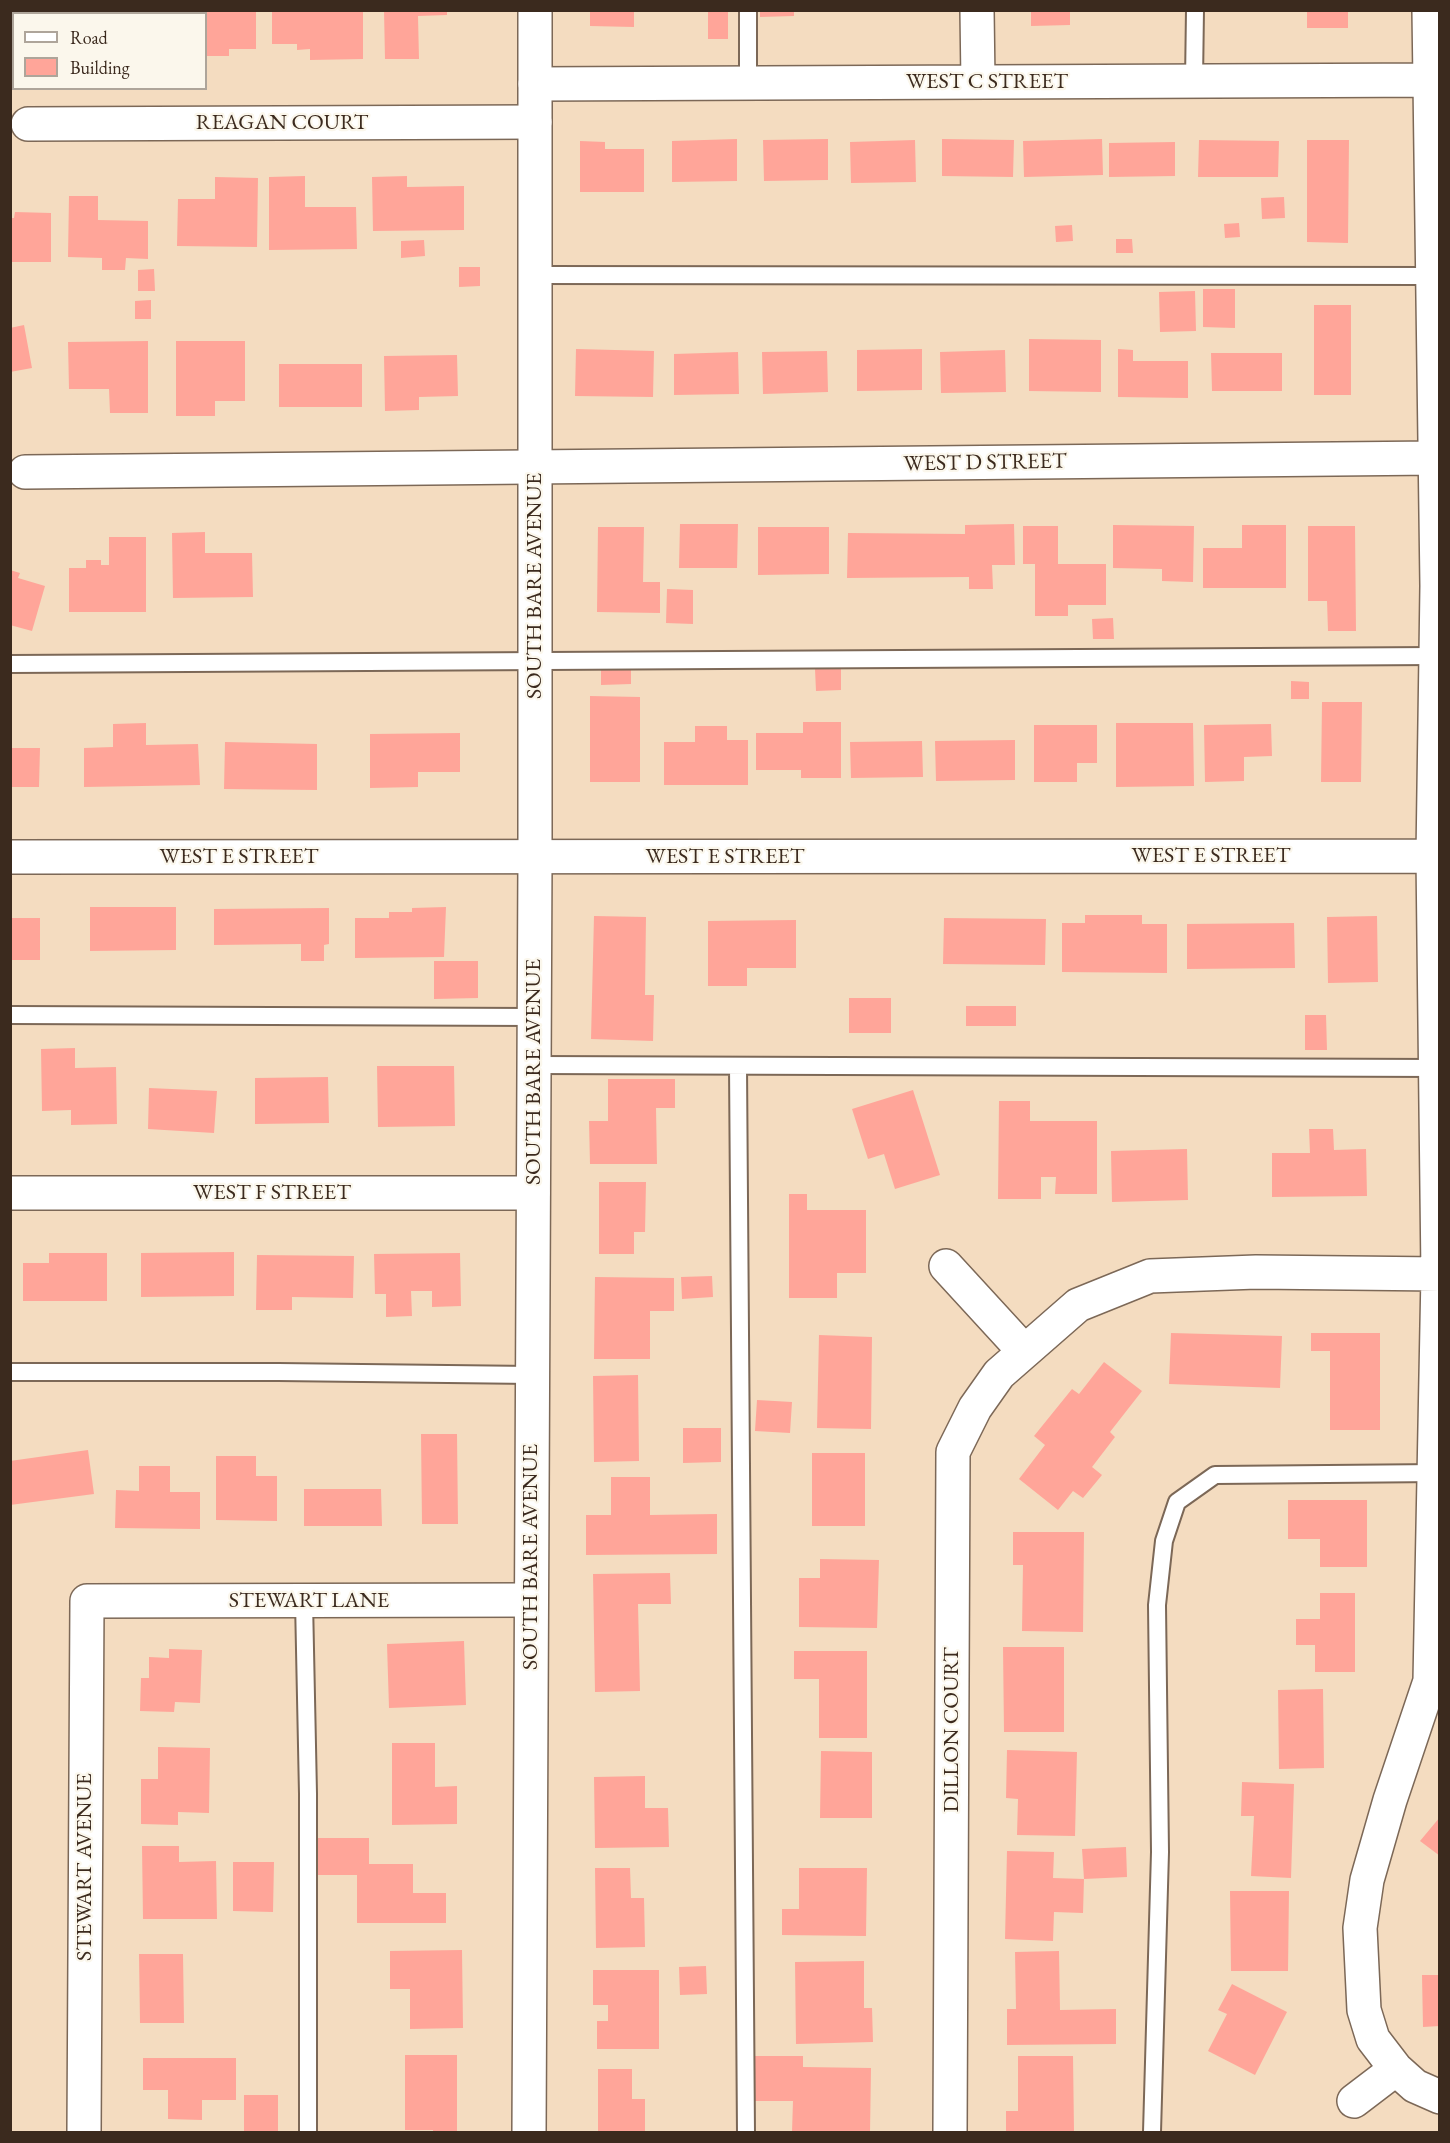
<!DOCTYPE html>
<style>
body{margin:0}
#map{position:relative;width:1450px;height:2143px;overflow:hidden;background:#f4dcc0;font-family:"EB Garamond",serif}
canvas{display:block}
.frame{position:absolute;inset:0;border:12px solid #3b2a1e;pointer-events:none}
.legend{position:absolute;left:12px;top:12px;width:195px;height:78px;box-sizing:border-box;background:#fbf7ec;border:2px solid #aea59a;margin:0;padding:8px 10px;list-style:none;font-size:18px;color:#3b2a1e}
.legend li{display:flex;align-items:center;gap:12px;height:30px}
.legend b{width:30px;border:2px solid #aea59a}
</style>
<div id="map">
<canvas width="1450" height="2143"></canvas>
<div class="frame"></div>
<ul class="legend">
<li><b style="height:8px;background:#fff"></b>Road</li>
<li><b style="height:16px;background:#ffa599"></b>Building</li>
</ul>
</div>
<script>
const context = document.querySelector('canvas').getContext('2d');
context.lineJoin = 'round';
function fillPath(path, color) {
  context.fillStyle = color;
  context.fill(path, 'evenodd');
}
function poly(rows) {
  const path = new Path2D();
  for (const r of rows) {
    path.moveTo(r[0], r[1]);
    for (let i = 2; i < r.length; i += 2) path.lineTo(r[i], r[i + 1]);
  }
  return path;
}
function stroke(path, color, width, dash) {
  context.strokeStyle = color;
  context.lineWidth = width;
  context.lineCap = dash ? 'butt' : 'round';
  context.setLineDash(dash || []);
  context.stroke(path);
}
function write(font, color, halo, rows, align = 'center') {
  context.font = font + ' "EB Garamond",serif';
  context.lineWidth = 4.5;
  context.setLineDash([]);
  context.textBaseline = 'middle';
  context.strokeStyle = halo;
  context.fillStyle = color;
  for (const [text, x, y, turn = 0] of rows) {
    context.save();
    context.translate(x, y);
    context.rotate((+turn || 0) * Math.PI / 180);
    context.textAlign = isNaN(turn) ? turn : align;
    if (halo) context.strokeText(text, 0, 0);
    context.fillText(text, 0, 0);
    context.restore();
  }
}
const building = poly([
 [10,10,38,10,39,14,14,14,14,22,10,22],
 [66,10,151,10,151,14,66,14],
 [256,10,256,49,229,49,229,56,206,56,206,14,173,14,173,11],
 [272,10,363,10,363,59,310,60,310,49,297,50,297,44,272,44],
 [384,10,447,10,447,15,418,16,419,59,385,59],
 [590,10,634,10,634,27,590,26],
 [708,10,728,10,728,39,708,39],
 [760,10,794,10,794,16,760,17],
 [1031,10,1070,10,1070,25,1031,26],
 [1307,10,1348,10,1348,28,1307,28],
 [737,139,737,181,672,182,672,141],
 [828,139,828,180,764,181,763,140],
 [942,139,1014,140,1013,177,942,176],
 [1102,139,1103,175,1024,177,1023,141],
 [915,140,916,182,851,183,850,142],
 [1199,140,1279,141,1278,177,1198,177],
 [1307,140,1349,140,1348,243,1307,242],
 [580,141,605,142,605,149,644,149,644,192,580,192],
 [1175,142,1175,176,1109,177,1109,143],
 [305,176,305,207,356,207,357,249,269,250,269,177],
 [407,176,407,187,464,186,464,230,373,231,372,177],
 [215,177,258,178,257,247,177,246,178,199,215,199],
 [69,196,98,196,98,220,148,221,148,259,126,258,125,270,102,270,102,258,68,257],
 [1284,197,1285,218,1262,219,1261,198],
 [15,212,51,213,51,262,10,262,10,218,14,218],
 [1239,223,1240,237,1225,238,1224,224],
 [1072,225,1073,241,1056,242,1055,226],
 [1116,239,1132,239,1133,253,1116,253],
 [424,240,425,256,401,258,401,241],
 [459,267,480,267,480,286,459,287],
 [154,269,155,291,138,291,138,270],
 [1203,289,1235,289,1235,328,1203,327],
 [1195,291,1196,331,1160,332,1159,292],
 [151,300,151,319,135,319,135,301],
 [1314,305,1351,305,1351,395,1314,395],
 [24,325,32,368,10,372,10,328],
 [1029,339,1101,340,1101,392,1029,391],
 [148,341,148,413,110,413,109,389,69,389,68,342],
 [176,341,245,341,245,401,215,401,215,416,176,416],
 [576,349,654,351,653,397,575,396],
 [922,349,922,390,857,391,857,350],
 [1118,349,1133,350,1133,361,1188,361,1188,398,1118,397],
 [1005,350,1006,392,941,393,940,352],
 [827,351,828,392,763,394,762,352],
 [738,352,739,394,674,395,674,354],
 [1211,353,1282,353,1282,391,1212,391],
 [457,355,458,396,419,397,419,410,385,411,384,356],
 [279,364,362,364,362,407,279,407],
 [680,524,738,524,737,568,679,568],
 [1014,524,1015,565,992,565,993,589,969,589,969,577,847,578,848,533,965,534,965,525],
 [1113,525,1194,526,1193,582,1162,581,1162,569,1113,568],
 [1242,525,1286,525,1286,588,1203,588,1203,548,1242,548],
 [1023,526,1058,526,1058,564,1106,564,1106,605,1068,605,1068,616,1035,616,1035,564,1023,564],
 [1308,526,1355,526,1356,631,1328,631,1327,601,1308,601],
 [598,527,644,527,643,582,660,582,660,613,597,612],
 [758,527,829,527,829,574,758,575],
 [205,532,205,553,252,553,253,597,173,598,172,533],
 [109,537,146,537,146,612,69,612,69,568,86,568,86,560,101,560,101,565,109,565],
 [10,570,20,573,18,578,45,586,32,631,10,625],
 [667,589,693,590,693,624,666,623],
 [1113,618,1114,639,1093,639,1092,619],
 [631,667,631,684,601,685,601,668],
 [841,668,841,690,816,691,815,669],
 [1291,681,1309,682,1309,699,1291,699],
 [590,696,640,697,640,782,590,782],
 [1322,702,1362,702,1361,782,1321,782],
 [803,722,841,722,841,778,801,778,801,770,756,770,756,733,803,733],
 [146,723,146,745,198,744,200,785,84,787,84,748,113,747,113,724],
 [1116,723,1193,723,1194,786,1116,787],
 [1271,724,1272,756,1244,757,1244,781,1205,782,1204,725],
 [1034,725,1097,725,1097,763,1077,763,1077,782,1034,782],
 [695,726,727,726,727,740,748,740,748,785,664,785,664,742,695,742],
 [460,733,460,772,418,772,418,787,370,788,370,734],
 [1015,740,1015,780,936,781,935,741],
 [922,741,923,777,851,778,850,742],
 [225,742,317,744,317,790,224,789],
 [10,748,40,748,39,787,10,787],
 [90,907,176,907,176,950,90,951],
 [446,907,444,957,355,958,355,918,389,918,389,912,412,912,412,908],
 [329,908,329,944,324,945,324,961,301,961,301,944,214,945,214,909],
 [1085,915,1142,915,1142,924,1167,924,1167,973,1062,972,1062,923,1085,923],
 [594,916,646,917,645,995,654,995,653,1041,591,1039],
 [1377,916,1378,982,1328,983,1327,917],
 [10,918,40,918,40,960,10,960],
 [944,918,1046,919,1045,965,943,964],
 [796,920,796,968,747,968,747,986,708,986,708,921],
 [1294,923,1295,968,1187,969,1187,924],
 [434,961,478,961,478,998,434,999],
 [849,998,891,998,891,1033,849,1033],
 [966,1006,1016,1006,1016,1026,966,1026],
 [1305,1015,1326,1015,1327,1050,1305,1050],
 [75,1048,75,1068,116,1067,117,1124,71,1125,71,1110,42,1111,41,1049],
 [377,1066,454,1066,455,1126,378,1127],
 [328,1077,329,1123,255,1124,255,1078],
 [608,1079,675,1079,675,1108,656,1108,657,1164,590,1164,589,1121,608,1121],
 [149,1088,217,1091,214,1133,148,1129],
 [913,1090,940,1175,895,1189,884,1154,868,1159,852,1109],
 [999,1101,1030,1101,1030,1121,1097,1121,1097,1194,1055,1194,1056,1177,1041,1177,1041,1199,998,1199],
 [1309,1129,1333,1129,1334,1150,1366,1149,1367,1196,1272,1197,1272,1153,1310,1153],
 [1187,1149,1188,1200,1112,1202,1111,1151],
 [599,1182,646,1182,645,1232,634,1232,634,1254,599,1254],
 [789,1194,807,1194,807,1210,866,1210,866,1273,837,1273,837,1298,789,1298],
 [234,1252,234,1296,141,1297,141,1253],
 [49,1253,107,1253,107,1301,23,1301,23,1263,49,1263],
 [460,1253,461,1306,432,1307,432,1291,411,1291,412,1316,386,1317,386,1294,375,1294,374,1254],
 [257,1255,354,1256,353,1298,292,1297,292,1310,256,1310],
 [712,1276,713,1297,682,1299,681,1277],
 [595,1277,674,1278,674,1311,650,1311,650,1359,594,1359],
 [1171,1333,1282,1336,1280,1388,1169,1384],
 [1311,1333,1380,1333,1380,1430,1330,1430,1330,1351,1311,1351],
 [819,1335,872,1337,871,1429,817,1428],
 [1104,1362,1142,1391,1110,1432,1115,1437,1092,1467,1102,1475,1083,1498,1073,1491,1058,1510,1019,1479,1045,1445,1034,1436,1072,1389,1079,1394],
 [638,1375,639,1461,594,1462,593,1376],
 [757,1400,792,1402,790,1433,755,1431],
 [683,1428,721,1428,721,1462,683,1463],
 [421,1434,457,1434,458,1524,422,1524],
 [88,1450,94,1494,10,1505,10,1461],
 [812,1453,865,1453,865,1526,812,1526],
 [216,1456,256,1456,256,1476,277,1476,277,1521,216,1520],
 [139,1466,170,1466,170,1492,200,1492,200,1529,115,1528,116,1490,139,1491],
 [611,1477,650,1477,650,1515,717,1514,717,1554,586,1555,586,1515,611,1515],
 [304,1489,381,1489,382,1526,304,1526],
 [1288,1500,1367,1500,1367,1567,1320,1567,1320,1539,1288,1539],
 [1013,1532,1084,1532,1083,1632,1022,1631,1023,1565,1013,1565],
 [820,1559,879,1560,877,1628,799,1627,799,1578,820,1578],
 [670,1573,671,1604,638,1604,640,1691,595,1692,593,1574],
 [1320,1593,1355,1593,1355,1672,1315,1672,1315,1645,1296,1645,1296,1619,1320,1619],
 [464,1641,466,1705,389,1708,387,1644],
 [1003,1647,1064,1647,1064,1732,1004,1732],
 [169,1649,202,1650,200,1703,175,1702,174,1712,140,1711,141,1678,149,1678,149,1657,169,1658],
 [794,1651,867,1651,867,1738,819,1738,819,1679,794,1679],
 [1323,1689,1324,1768,1279,1769,1278,1690],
 [392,1743,435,1743,435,1787,457,1786,457,1824,392,1825],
 [158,1747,210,1748,209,1813,178,1812,178,1825,141,1824,141,1779,158,1779],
 [1007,1750,1077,1752,1075,1836,1017,1835,1018,1799,1006,1798],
 [821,1751,872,1752,872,1818,820,1818],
 [645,1776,645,1808,668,1808,669,1847,595,1848,594,1777],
 [1242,1782,1294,1784,1291,1878,1251,1876,1254,1816,1241,1816],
 [1440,1817,1440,1856,1420,1841],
 [317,1838,369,1838,369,1864,413,1864,413,1893,446,1893,446,1923,357,1923,357,1875,318,1875],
 [142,1846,179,1846,179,1862,216,1861,217,1919,143,1919],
 [1126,1847,1127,1877,1084,1879,1082,1849],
 [1007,1851,1054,1852,1053,1878,1084,1879,1083,1913,1054,1912,1053,1941,1005,1939],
 [233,1862,274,1862,273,1912,233,1911],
 [595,1868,630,1868,631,1898,644,1898,645,1947,596,1948],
 [799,1868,867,1868,866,1936,782,1935,782,1909,799,1909],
 [1230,1891,1289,1891,1288,1971,1231,1971],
 [462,1950,463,2028,410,2029,410,1989,390,1989,390,1951],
 [1059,1951,1060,2010,1116,2009,1116,2044,1007,2045,1007,2009,1016,2009,1015,1952],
 [139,1954,183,1954,184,2023,140,2023],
 [864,1961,864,2008,872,2008,873,2042,796,2044,795,1962],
 [706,1966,707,1994,680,1995,679,1967],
 [593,1970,659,1970,659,2049,597,2049,597,2021,608,2021,608,2005,593,2005],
 [1422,1975,1440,1975,1440,2026,1423,2027],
 [1232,1984,1287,2012,1255,2075,1208,2051,1227,2014,1218,2010],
 [405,2055,457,2055,457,2132,433,2132,433,2130,405,2130],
 [755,2056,803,2056,803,2067,871,2068,870,2132,792,2132,793,2101,754,2101],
 [1018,2056,1073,2056,1074,2132,1006,2132,1006,2111,1018,2111],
 [143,2058,236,2058,236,2100,202,2100,202,2120,168,2119,168,2090,143,2090],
 [598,2069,632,2069,632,2099,645,2099,645,2132,598,2132],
 [244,2095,278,2095,278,2132,244,2132]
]);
const service = poly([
 [1194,81,1195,10],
 [748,83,748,10],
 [535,275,1433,276],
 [10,664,1436,656],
 [10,1015,534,1017],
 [534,1065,1440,1068],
 [738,1066,746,2132],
 [10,1372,278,1372,532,1375],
 [304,1601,308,1794,308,2132],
 [1152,2132,1160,1852,1157,1605,1164,1541,1177,1502,1215,1475,1439,1473]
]);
const minor = poly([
 [977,10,978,82],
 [1429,10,1437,586,1433,856,1438,1274,1430,1681,1390,1800,1367,1880,1360,1928,1364,2010,1373,2039,1396,2069,1415,2086,1440,2097],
 [535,84,1440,80],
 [28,124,535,122],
 [25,472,1436,458],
 [10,857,1440,856],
 [10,1193,533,1193],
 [946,1266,1024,1351],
 [1354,2101,1396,2069],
 [84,2132,87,1601,530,1600],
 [950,2132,953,1452,975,1408,999,1374,1078,1305,1150,1276,1256,1272,1440,1274]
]);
const tertiary = poly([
 [529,2132,535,858,535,10]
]);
const streetNames = [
 ["WEST C STREET",987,82],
 ["REAGAN COURT",282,123],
 ["WEST D STREET",985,463,-1],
 ["SOUTH BARE AVENUE",535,586,-90],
 ["WEST E STREET",1211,856],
 ["WEST E STREET",239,857],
 ["WEST E STREET",725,857],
 ["SOUTH BARE AVENUE",534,1072,-90],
 ["WEST F STREET",272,1193],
 ["SOUTH BARE AVENUE",531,1557,-90],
 ["STEWART LANE",309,1601],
 ["DILLON COURT",952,1730,-90],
 ["STEWART AVENUE",85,1867,-90]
];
fillPath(building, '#ffa599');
stroke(service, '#7c6857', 20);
stroke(minor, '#7c6857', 36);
stroke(tertiary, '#7c6857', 36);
stroke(service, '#fff', 16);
stroke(minor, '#fff', 33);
stroke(tertiary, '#fff', 33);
write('22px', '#3b2a1e', '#fbf7ec', streetNames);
</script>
